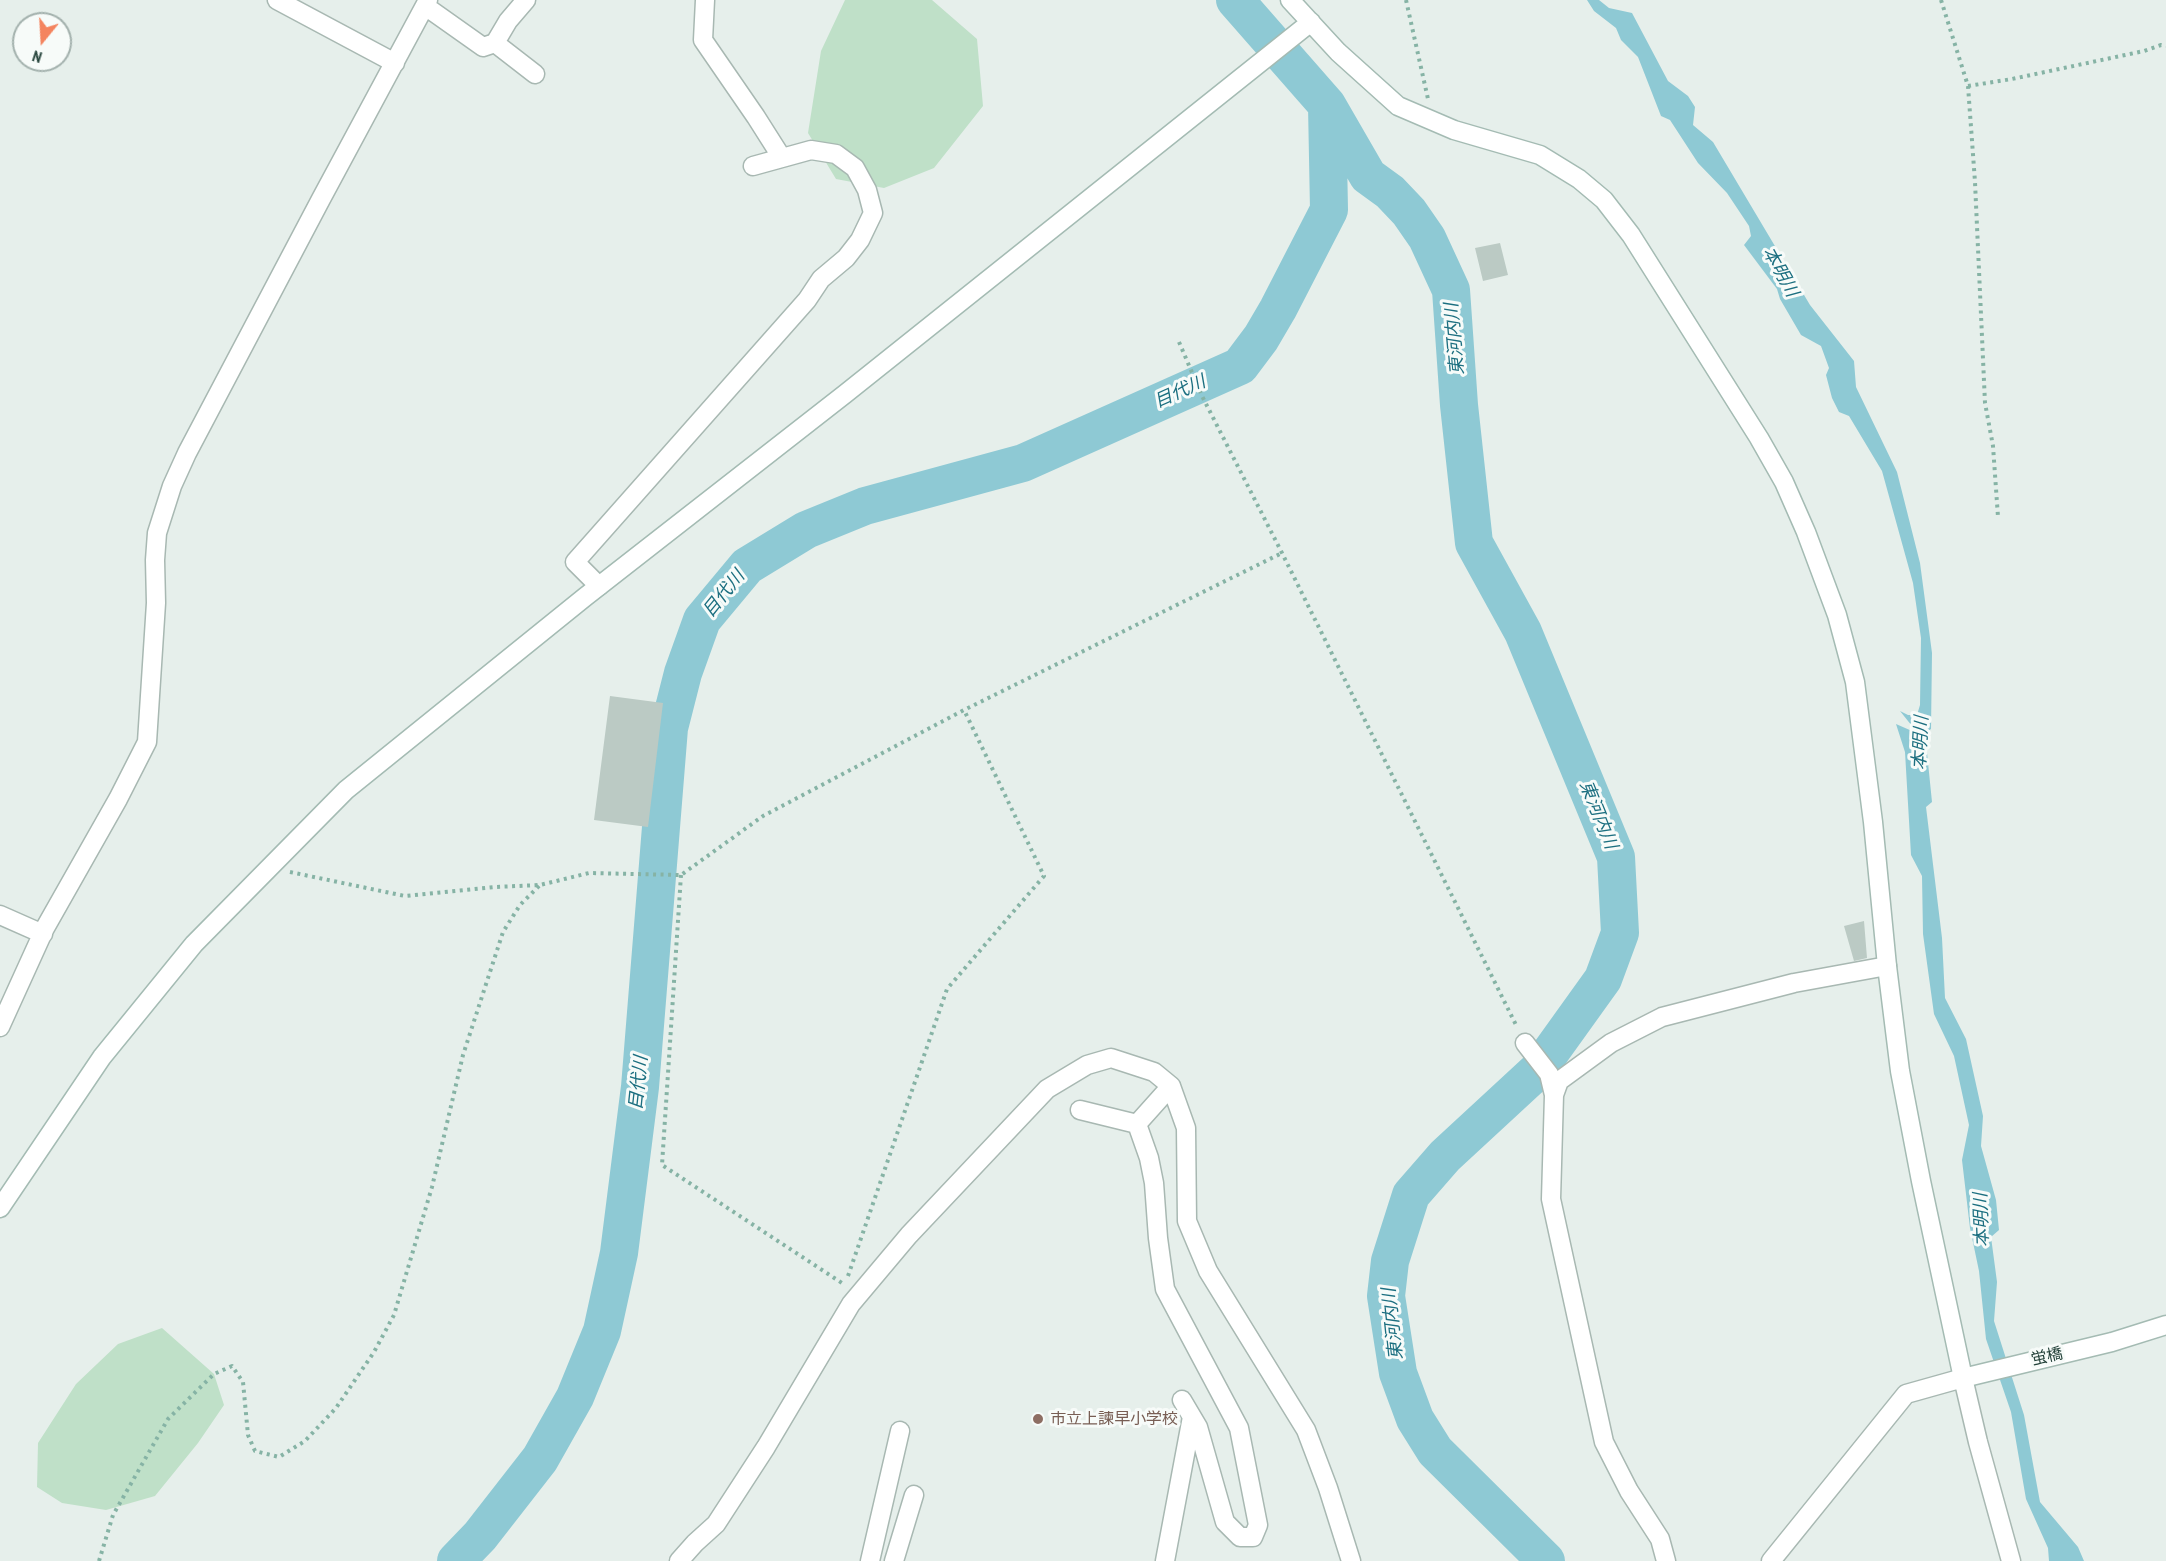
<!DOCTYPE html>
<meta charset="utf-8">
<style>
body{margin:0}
#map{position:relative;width:2166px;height:1561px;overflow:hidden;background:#e6efeb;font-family:"PT Sans Narrow",sans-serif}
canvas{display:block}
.north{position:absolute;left:12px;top:12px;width:60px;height:60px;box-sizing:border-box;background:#f7fbf9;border:2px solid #a3b1ad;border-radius:50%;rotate:198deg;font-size:16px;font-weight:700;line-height:24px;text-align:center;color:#24423a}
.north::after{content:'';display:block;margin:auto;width:21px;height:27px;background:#f4845f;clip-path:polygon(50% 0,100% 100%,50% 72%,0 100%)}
</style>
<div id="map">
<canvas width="2166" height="1561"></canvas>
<div class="north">N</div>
</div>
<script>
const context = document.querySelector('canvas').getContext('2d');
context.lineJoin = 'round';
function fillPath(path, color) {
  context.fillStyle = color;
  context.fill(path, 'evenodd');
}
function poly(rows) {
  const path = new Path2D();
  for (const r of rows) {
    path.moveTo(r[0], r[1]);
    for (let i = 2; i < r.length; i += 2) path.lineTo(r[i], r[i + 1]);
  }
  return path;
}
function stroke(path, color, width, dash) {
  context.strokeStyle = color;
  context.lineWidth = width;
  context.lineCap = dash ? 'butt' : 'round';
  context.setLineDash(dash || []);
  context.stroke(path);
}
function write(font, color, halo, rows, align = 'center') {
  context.font = font + ' "PT Sans Narrow","Noto Sans JP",sans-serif';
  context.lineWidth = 6;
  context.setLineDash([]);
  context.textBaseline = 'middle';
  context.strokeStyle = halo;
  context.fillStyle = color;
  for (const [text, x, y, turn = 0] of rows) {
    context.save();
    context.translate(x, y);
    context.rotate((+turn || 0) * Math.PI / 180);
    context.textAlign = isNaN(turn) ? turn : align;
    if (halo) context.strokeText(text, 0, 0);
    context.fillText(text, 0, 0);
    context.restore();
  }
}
const green = poly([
 [845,0,932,0,977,39,983,106,934,168,884,188,836,179,808,133,821,51],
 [162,1328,214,1374,224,1405,198,1443,155,1496,106,1510,62,1503,37,1487,38,1443,76,1384,118,1344]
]);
const water = poly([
 [1587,0,1599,0,1609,8,1632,13,1668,81,1688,96,1695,107,1693,125,1713,142,1810,305,1854,361,1856,387,1897,472,1920,563,1932,653,1931,729,1925,733,1932,802,1926,807,1942,938,1945,998,1966,1039,1983,1116,1981,1146,1996,1200,1999,1230,1991,1237,1997,1282,1994,1321,2024,1415,2040,1502,2078,1547,2084,1561,2049,1561,2048,1548,2026,1499,2011,1412,1986,1339,1979,1271,1970,1228,1962,1160,1969,1125,1954,1056,1934,1014,1923,934,1922,876,1911,855,1905,752,1896,724,1912,731,1912,726,1900,711,1908,715,1917,715,1920,705,1921,638,1913,583,1882,471,1849,416,1839,412,1832,398,1826,375,1829,368,1821,346,1801,335,1780,299,1777,289,1744,245,1751,236,1749,226,1727,193,1698,163,1670,120,1661,116,1638,57,1621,40,1616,28,1594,11]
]);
const river = poly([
 [1235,0,1327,105,1368,176,1390,192,1409,212,1427,238,1451,290,1459,405,1474,543,1523,632,1616,857,1620,933,1603,979,1537,1071,1445,1156,1411,1195,1390,1261,1386,1296,1398,1373,1415,1419,1435,1451,1546,1561],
 [456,1561,480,1536,540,1459,575,1397,602,1331,619,1253,640,1087,669,728,683,673,702,620,747,566,806,530,865,506,1023,463,1240,366,1261,338,1278,309,1329,210,1327,105]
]);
const building = poly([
 [1500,243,1508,275,1483,281,1475,248],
 [610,696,663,703,648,827,594,820],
 [1864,921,1867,958,1854,961,1844,926]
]);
const path = poly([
 [1406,0,1428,99],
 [1941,0,1968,86,1975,182,1985,403,1993,446,1998,517],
 [1968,86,2012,79,2144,51,2161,45,2166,46],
 [1179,342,1202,396,1282,553,1517,1027],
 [290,872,405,896,495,887,540,885,589,873,681,875,763,816,964,710,1282,553],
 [681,875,662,1165,845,1285],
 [848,1276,947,989,1044,876,964,710],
 [99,1561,113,1515,168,1419,214,1374,232,1366,243,1382,248,1435,255,1451,279,1457,305,1441,336,1408,374,1352,394,1315,432,1187,463,1055,503,932,520,905,540,885]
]);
const street = poly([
 [277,0,395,63],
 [705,0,703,40,756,117,782,158],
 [425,6,483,47,495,43,535,74],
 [495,43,508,21,526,0],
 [599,586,575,562,807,300,821,279,846,258,860,240,873,213,867,190,855,168,836,154,811,150,753,166],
 [0,915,43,934],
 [0,1027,45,928,118,799,147,742,156,603,155,560,157,533,172,486,187,453,321,199,428,0],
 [1525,1043,1549,1074,1554,1095,1551,1199,1604,1442,1629,1491,1660,1539,1666,1561],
 [1554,1095,1559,1081,1611,1043,1662,1017,1794,983,1887,966],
 [1080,1110,1137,1124,1171,1086],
 [1137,1124,1149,1158,1154,1183,1158,1238,1165,1289,1239,1428,1258,1525,1253,1537,1240,1537,1225,1522,1198,1427,1182,1400],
 [679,1561,695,1543,716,1524,766,1447,851,1304,909,1235,1047,1089,1087,1065,1111,1058,1154,1072,1171,1086,1186,1128,1187,1221,1208,1271,1306,1430,1328,1488,1351,1561],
 [870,1561,900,1431],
 [894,1561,914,1495],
 [1165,1561,1192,1417],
 [1771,1561,1906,1394,1963,1378,1978,1442,2011,1561]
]);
const secondary = poly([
 [1290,0,1338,52,1398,106,1454,130,1540,155,1579,179,1604,200,1631,235,1759,438,1784,482,1806,532,1837,615,1855,682,1873,822,1887,966,1900,1071,1921,1181,1963,1378,2112,1342,2166,1325],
 [0,1208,102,1057,194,944,346,790,585,597,845,394,1311,22]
]);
const markers = [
 [1038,1419,6,"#8d6e63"]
];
const streetNames = [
 ["蛍橋",2047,1357,-13]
];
const educationNames = [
 ["市立上諫早小学校",1050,1419]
];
const waterNames = [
 ["本明川",1780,272,61],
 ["東河内川",1455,339,-95],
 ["目代川",1180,392,-24],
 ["目代川",724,594,-51],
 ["本明川",1921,743,-87],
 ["東河内川",1598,815,68],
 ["目代川",639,1083,-84],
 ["本明川",1982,1220,-92],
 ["東河内川",1393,1324,-96]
];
fillPath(green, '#bfe0c8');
fillPath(water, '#8ec9d4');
stroke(river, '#8ec9d4', 38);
fillPath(building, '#bbcac4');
stroke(street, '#a8b8b2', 21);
stroke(secondary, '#a4bbb3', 21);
stroke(path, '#86b3a5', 4, [3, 4.5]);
stroke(street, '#fff', 18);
stroke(secondary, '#fff', 18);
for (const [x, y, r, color] of markers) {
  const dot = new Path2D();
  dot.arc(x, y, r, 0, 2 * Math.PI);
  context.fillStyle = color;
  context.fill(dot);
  stroke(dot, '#f7fbf9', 2);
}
write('16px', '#24423a', '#f7fbf9', streetNames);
write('16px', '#785e54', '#f7fbf9', educationNames, 'left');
write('italic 18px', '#1c6f80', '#f7fbf9', waterNames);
</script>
